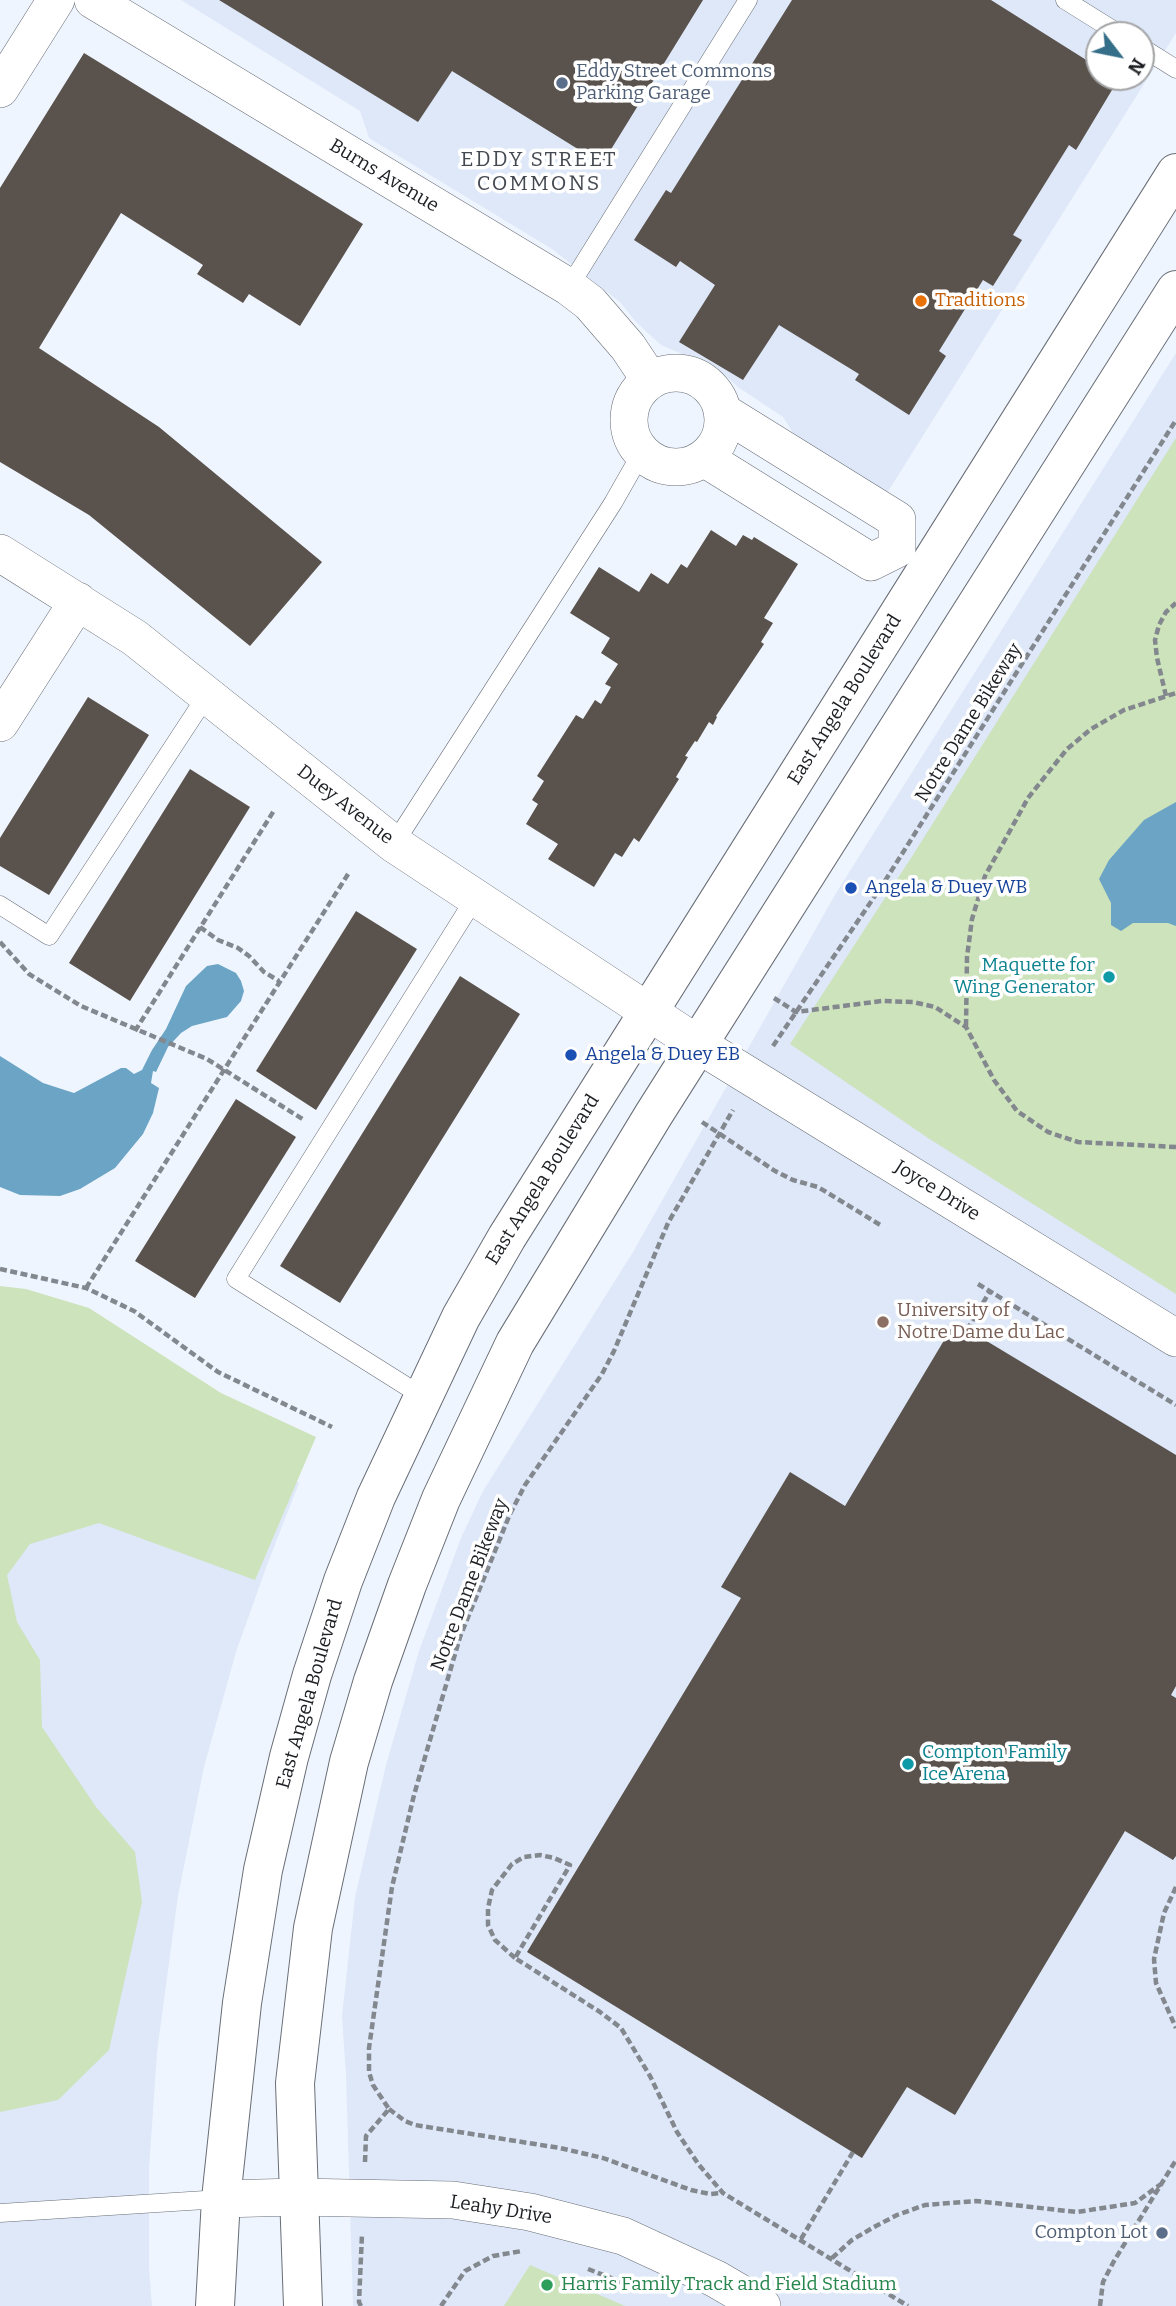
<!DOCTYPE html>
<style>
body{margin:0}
#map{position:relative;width:1176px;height:2306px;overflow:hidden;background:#eff5ff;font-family:Bitter,serif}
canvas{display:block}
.north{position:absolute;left:1085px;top:21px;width:70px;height:70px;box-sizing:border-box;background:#fff;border:2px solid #a4a5a7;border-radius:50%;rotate:122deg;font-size:19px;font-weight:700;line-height:28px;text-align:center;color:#1c1e22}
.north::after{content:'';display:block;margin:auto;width:24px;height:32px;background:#356e88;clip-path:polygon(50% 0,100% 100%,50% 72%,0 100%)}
</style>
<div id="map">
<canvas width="1176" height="2306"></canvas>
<div class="north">N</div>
</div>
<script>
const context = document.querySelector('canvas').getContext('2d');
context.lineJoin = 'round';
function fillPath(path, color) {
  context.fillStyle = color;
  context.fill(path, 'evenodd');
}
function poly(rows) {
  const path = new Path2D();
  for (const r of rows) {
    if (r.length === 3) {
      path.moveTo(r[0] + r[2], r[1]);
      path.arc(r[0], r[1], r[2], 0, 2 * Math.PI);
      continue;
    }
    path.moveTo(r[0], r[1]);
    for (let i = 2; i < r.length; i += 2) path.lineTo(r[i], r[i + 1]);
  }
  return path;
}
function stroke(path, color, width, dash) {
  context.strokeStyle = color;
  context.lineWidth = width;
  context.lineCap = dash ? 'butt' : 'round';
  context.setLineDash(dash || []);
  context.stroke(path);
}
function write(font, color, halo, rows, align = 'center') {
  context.font = font + ' Bitter,serif';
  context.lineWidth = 7;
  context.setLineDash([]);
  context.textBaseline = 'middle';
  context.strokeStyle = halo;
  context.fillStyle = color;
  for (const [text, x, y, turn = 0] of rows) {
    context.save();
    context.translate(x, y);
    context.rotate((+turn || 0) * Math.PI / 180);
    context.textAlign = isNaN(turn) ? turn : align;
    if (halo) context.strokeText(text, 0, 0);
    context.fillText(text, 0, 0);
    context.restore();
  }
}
const built = poly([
 [181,0,1176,0,1176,33,887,493,811,447,793,433,783,417,738,387,725,375,703,363,661,345,636,322,620,302,552,249,369,138,360,111],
 [1099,35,1141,35,1141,77,1099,77],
 [1176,353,1176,2306,353,2306,346,2075,342,2016,355,1897,386,1765,419,1651,461,1538,483,1491,633,1252,836,893],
 [0,1355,198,1415,299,1483,267,1565,236,1652,204,1767,178,1896,157,2052,149,2169,149,2268,152,2306,0,2306]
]);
const green = poly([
 [1176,438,1176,1294,928,1138,790,1044,911,858],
 [0,1286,26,1289,89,1308,221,1393,316,1437,255,1580,99,1523,30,1544,7,1575,17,1622,40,1660,42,1727,96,1807,135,1852,142,1902,109,2050,58,2100,0,2112],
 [530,2265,625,2306,504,2306]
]);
const water = poly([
 [1176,802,1176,926,1168,923,1133,923,1121,931,1111,925,1111,903,1099,879,1109,860,1144,820],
 [218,964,236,973,241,981,244,991,241,1001,227,1017,192,1026,181,1033,168,1047,156,1072,153,1071,151,1083,159,1088,153,1113,143,1134,115,1168,80,1189,60,1196,20,1195,0,1187,0,1056,43,1083,74,1093,121,1068,126,1068,134,1074,142,1070,152,1050,166,1029,186,986,207,966]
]);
const building = poly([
 [219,0,703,0,602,164,452,71,418,122],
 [792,0,991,0,1099,68,1099,77,1113,77,1118,80,1076,150,1069,145,1013,235,1022,240,993,286,983,280,939,351,946,356,909,415,855,380,859,374,779,325,743,380,679,342,715,285,680,261,676,267,634,240,666,190,671,193],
 [84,53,363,224,300,326,249,294,243,303,197,274,203,265,121,213,39,348,159,427,322,562,250,646,89,515,0,462,0,188],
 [711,530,736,546,743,535,752,540,754,537,798,564,764,618,773,623,761,642,764,644,716,716,717,717,713,725,709,722,697,742,695,741,685,756,688,757,676,777,679,779,639,842,634,838,622,857,615,853,594,887,548,859,558,844,526,824,538,804,532,800,544,781,537,776,576,715,583,719,595,700,601,704,611,687,605,684,618,664,601,653,610,638,570,613,599,567,639,592,651,573,668,584,681,564,687,568],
 [88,697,149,735,49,895,0,866,0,838],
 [190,769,250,807,130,1001,69,963],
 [356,911,417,949,316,1110,256,1071],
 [460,976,520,1014,340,1303,280,1266],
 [236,1099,296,1137,195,1298,135,1261],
 [955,1322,1176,1455,1176,1686,1171,1695,1176,1698,1176,1856,1173,1860,1125,1831,955,2115,907,2087,862,2158,527,1952,741,1598,721,1587,790,1472,845,1506]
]);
const path = poly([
 [1166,696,1157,658,1155,640,1159,625,1166,612,1176,603],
 [200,927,218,940,238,948,249,956,264,972,279,981],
 [0,942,29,974,81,1006,207,1059,304,1120],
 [774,998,796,1012,882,1001,913,1002,935,1007,966,1027,994,1080,1017,1111,1048,1132,1078,1142,1176,1147],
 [966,1026,967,957,972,919,985,876,1028,798,1067,749,1091,729,1124,710,1176,693],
 [135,1031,275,809],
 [773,1046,883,884,1176,420],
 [702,1122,775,1171,793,1180,818,1187,882,1226],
 [0,1269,86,1288,134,1311,218,1372,332,1427],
 [978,1284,1176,1405],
 [86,1288,350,871],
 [967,1330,990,1291],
 [1176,1887,1164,1913,1154,1959,1156,1983,1176,2028],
 [515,1958,495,1940,488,1925,488,1908,492,1890,512,1864,524,1857,540,1855,554,1858,570,1865,515,1958,600,2012,621,2028,650,2076,677,2132,699,2165,723,2193,908,2306],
 [389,2109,405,2121,415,2125,560,2148,603,2158,691,2190,710,2194,722,2193],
 [365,2162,366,2136,389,2109,373,2085,369,2072,369,2048,392,1887,414,1795,460,1637,510,1514,525,1485,602,1374,614,1351,668,1223,733,1110],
 [801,2239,853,2152],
 [832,2258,852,2240,874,2227,897,2215,925,2205,976,2201,1077,2212,1135,2203,1161,2184],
 [588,2269,645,2291],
 [361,2306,359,2302,362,2234],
 [441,2306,465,2271,493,2256,522,2251],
 [1100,2306,1103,2282,1114,2261,1176,2160]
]);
const service = poly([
 [1065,0,1121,35],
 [1141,47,1176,69],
 [569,287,748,0],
 [394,844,613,503,642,452],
 [0,905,49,936,207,695],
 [422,1396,236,1279,475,898],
 [0,2213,221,2199]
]);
const minor = poly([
 [93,0,569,287,590,303,628,347,650,380],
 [0,89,56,0],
 [676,420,47],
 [723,412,897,520,897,549],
 [704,458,871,562,897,549],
 [0,553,135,638,394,844,699,1045,1176,1338],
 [0,723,78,601],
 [221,2199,297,2197,453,2200,530,2212,623,2236,716,2279,762,2306]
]);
const secondary = poly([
 [215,2306,221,2199,242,2003,263,1870,289,1757,312,1675,343,1581,376,1497,461,1317,507,1237,1176,173],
 [303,2306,295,2083,313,1928,349,1762,373,1681,407,1585,441,1499,515,1343,654,1114,1176,290]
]);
const markers = [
 [562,83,7,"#5c6f8a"],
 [921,301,7,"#e8710a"],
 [851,888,7,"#1a4fb4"],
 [1109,977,7,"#0f9aa8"],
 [571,1055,7,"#1a4fb4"],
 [883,1322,7,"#8d6e63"],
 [908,1764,7,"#0f9aa8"],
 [1162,2233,7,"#5c6f8a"],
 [547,2285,7,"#2e9e5b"]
];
const serviceNames = [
 ["Eddy Street Commons",576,72],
 ["Parking Garage",576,94],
 ["Compton Lot",1148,2233,"right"]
];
const streetNames = [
 ["Burns Avenue",384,176,31],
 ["East Angela Boulevard",845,700,-58],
 ["Notre Dame Bikeway",969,723,-58],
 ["Duey Avenue",345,805,38],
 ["East Angela Boulevard",543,1180,-58],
 ["Joyce Drive",937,1191,32],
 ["Notre Dame Bikeway",470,1585,-69],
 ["East Angela Boulevard",310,1694,-74],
 ["Leahy Drive",501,2210,9]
];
const foodNames = [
 ["Traditions",935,301]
];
const transitNames = [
 ["Angela & Duey WB",865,888],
 ["Angela & Duey EB",585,1055]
];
const cultureNames = [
 ["Maquette for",1095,966],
 ["Wing Generator",1095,988],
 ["Compton Family",922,1753,"left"],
 ["Ice Arena",922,1775,"left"]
];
const educationNames = [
 ["University of",897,1311],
 ["Notre Dame du Lac",897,1333]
];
const leisureNames = [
 ["Harris Family Track and Field Stadium",561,2285]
];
const neighbourhoodNames = [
 ["EDDY STREET",539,160],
 ["COMMONS",539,184]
];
fillPath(built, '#dee8f8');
fillPath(green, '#cde3bb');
fillPath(water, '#6ba4c4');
fillPath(building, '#5a524c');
stroke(service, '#696e76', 19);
stroke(minor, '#696e76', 38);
stroke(secondary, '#696e76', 40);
stroke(path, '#83878e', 4.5, [7, 3.5]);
stroke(service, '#fff', 18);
stroke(minor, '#fff', 37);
stroke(secondary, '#fff', 38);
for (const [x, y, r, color] of markers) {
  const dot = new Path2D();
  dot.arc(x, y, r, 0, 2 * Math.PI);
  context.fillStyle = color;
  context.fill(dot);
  stroke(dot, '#fff', 2.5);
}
write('19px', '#4e5e75', '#fff', serviceNames, 'left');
write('19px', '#1c1e22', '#fff', streetNames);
write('19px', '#c56008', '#fff', foodNames, 'left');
write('19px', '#164399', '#fff', transitNames, 'left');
write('19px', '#0d838f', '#fff', cultureNames, 'right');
write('19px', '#785e54', '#fff', educationNames, 'left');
write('19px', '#27864d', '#fff', leisureNames, 'left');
context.letterSpacing = '2px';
write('21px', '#444951', '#fff', neighbourhoodNames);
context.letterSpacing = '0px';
</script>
